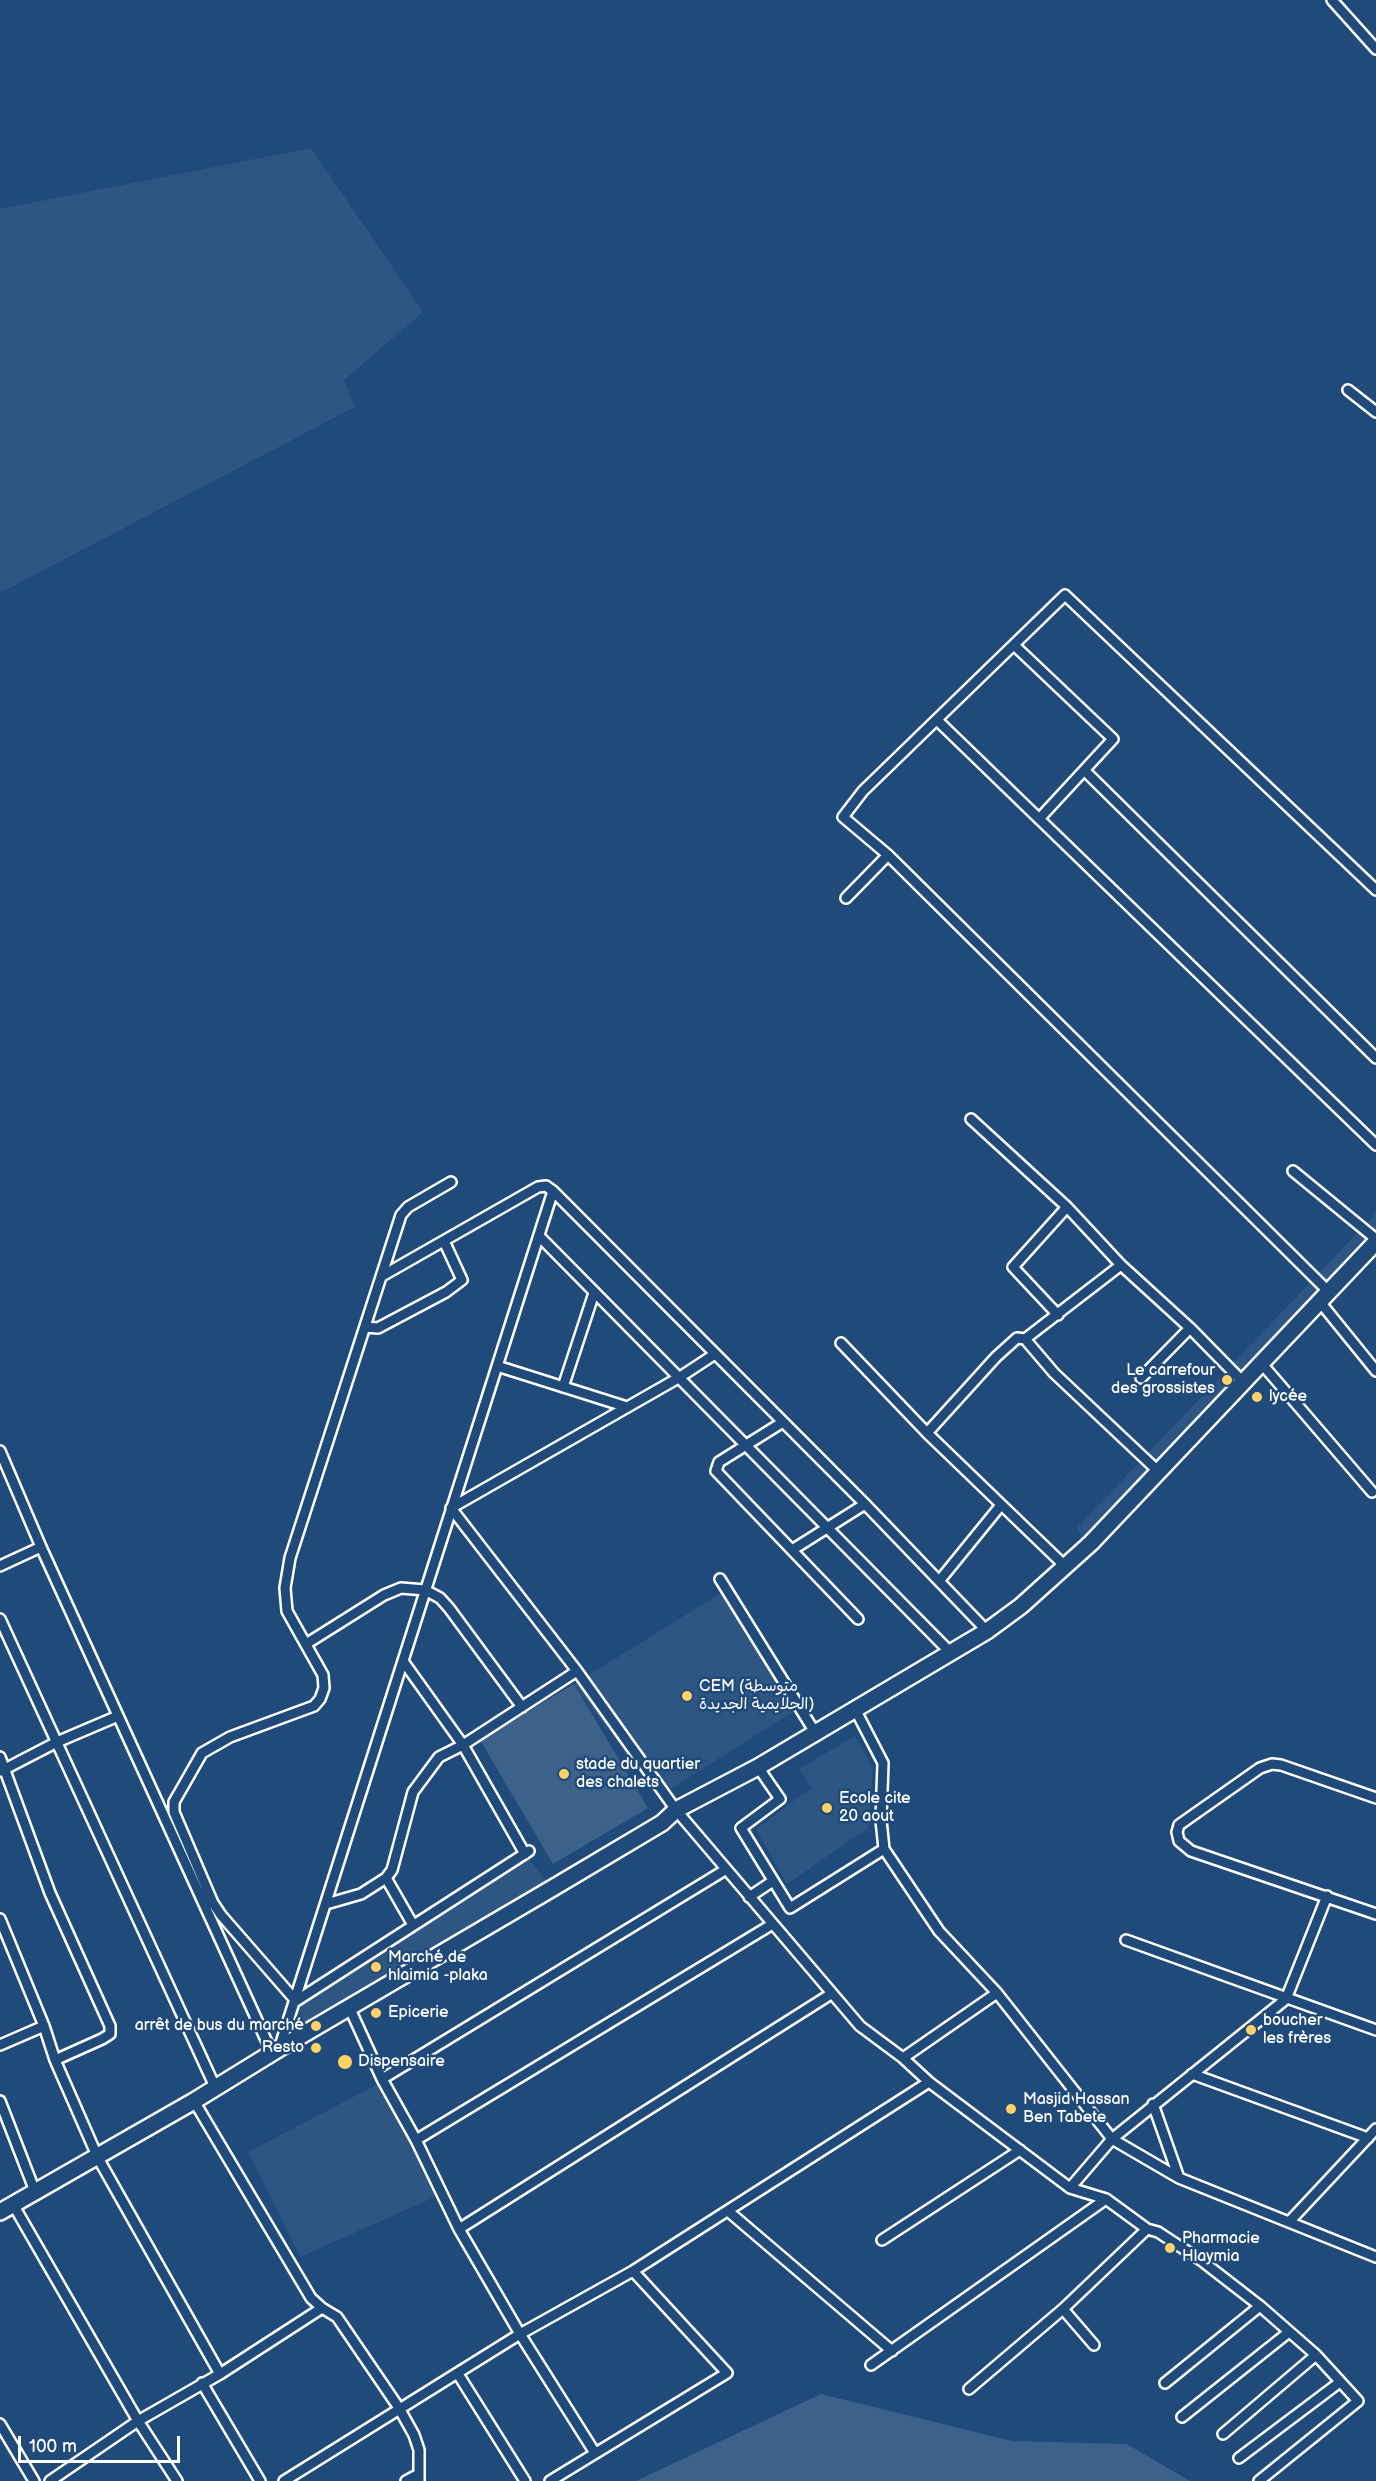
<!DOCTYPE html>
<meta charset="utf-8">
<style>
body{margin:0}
#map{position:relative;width:1376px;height:2481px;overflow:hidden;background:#1f4a7a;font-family:"Balsamiq Sans",sans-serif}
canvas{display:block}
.scale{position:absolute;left:18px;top:2436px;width:162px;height:27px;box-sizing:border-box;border:3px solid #fff;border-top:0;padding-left:8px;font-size:18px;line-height:21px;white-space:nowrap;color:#fff;-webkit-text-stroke:4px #1f4a7a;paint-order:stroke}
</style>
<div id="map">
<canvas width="1376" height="2481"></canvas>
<div class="scale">100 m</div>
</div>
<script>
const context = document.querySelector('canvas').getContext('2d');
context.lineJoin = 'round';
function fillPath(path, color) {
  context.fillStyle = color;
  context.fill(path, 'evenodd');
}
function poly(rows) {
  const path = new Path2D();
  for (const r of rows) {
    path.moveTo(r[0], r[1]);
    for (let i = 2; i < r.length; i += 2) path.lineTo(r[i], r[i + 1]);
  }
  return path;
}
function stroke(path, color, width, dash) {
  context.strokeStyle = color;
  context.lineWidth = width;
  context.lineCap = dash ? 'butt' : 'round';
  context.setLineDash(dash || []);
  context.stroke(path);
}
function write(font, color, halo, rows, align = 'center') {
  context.font = font + ' "Balsamiq Sans","Playpen Sans Arabic",sans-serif';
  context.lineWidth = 5;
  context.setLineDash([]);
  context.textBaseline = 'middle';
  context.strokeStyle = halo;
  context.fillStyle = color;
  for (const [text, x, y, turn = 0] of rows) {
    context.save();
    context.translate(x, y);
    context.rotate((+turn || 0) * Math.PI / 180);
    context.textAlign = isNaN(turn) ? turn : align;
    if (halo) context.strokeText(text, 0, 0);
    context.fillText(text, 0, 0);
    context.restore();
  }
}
const built = poly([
 [311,148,423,312,344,380,355,407,0,593,0,209],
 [1376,1213,1376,1232,1084,1542,1077,1528],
 [721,1593,799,1708,658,1797,574,1684],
 [855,1736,873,1768,868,1828,787,1884,756,1829,811,1788,799,1769],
 [525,1854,548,1883,283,2039,296,2001],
 [380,2083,437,2196,300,2257,248,2152]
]);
const green = poly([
 [574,1684,648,1808,553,1864,480,1740],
 [821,2394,1012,2441,1127,2444,1190,2481,636,2481]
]);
const street = poly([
 [1332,0,1376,49],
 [1348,390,1376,412],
 [1015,646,1113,739,1039,819],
 [937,720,1376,1145],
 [1085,771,1376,1058],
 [888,855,1329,1292],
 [846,898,888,855,843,817,863,791,1065,595,1376,890],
 [971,1119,1067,1207,1121,1265,1190,1328,1244,1383],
 [1293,1171,1376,1239],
 [451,1182,408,1207,401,1215,290,1558,285,1588,287,1611,323,1675,324,1688,320,1699,314,1706,230,1737,202,1753,174,1802,174,1812,213,1903,221,1915,296,2001,529,1851],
 [539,1236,951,1653],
 [382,1276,538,1187,546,1186,553,1191,865,1504,987,1631],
 [1320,1302,1376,1371],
 [1058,1315,1013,1267,1067,1207],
 [365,1327,378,1328,446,1292,462,1280,444,1241],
 [1025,1339,1054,1373,1159,1472],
 [841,1343,927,1433,996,1357,1017,1338,1025,1339,1121,1265],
 [1262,1364,1372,1492],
 [497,1366,627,1407],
 [1141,1378,1190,1328],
 [563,1387,594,1293],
 [783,1422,719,1462,716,1471,858,1619],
 [927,1433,1066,1567],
 [0,1451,41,1547,272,2053],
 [792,1550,865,1504],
 [0,1566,41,1547],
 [720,1579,816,1734],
 [940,1580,1001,1505],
 [0,1619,216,2089],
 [306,1644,384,1595,401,1588,425,1590,440,1598,449,1608,522,1707],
 [403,1661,463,1745,525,1854],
 [577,1671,676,1810,860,2026,903,2058,929,2082,1070,2188,1106,2199,1147,2229,1063,2309,969,2389],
 [856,1711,883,1763,881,1820,884,1849,939,1931,997,1993,1112,2139,1179,2178,1376,2257],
 [0,1757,50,1893,110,2026,110,2034,102,2039,55,2060],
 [758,1767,780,1799,741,1828,790,1908,884,1849],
 [1,1771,57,1742,118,1716],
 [1376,1798,1281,1765,1272,1764,1260,1768,1179,1825,1177,1832,1179,1841,1191,1851,1376,1914],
 [386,1878,413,1925],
 [749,1897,773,1881],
 [326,1904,361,1894,386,1878,392,1870,413,1792,439,1757,463,1745,577,1671,451,1508,680,1377,715,1354],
 [0,1919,44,2026,55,2060,98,2158,220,2374],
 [1126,1940,1376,2030],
 [350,2009,382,2079,416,2140,459,2229],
 [0,2045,44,2026],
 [280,2046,553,1191],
 [903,2058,997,1993],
 [1192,2074,1368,2138],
 [382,2079,725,1870],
 [0,2101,36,2194],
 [194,2101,311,2298,322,2308,337,2317,399,2408,414,2435,419,2450,419,2481],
 [1153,2104,1179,2178],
 [416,2140,771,1925],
 [1070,2188,1112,2139,1286,1999,1327,1896],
 [14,2206,138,2421,177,2481],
 [728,2211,892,2351],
 [1289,2222,1376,2129],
 [1147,2229,1158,2232,1202,2261,1260,2306,1316,2355,1358,2401,1259,2481],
 [882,2240,1020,2150],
 [1063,2309,1094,2345],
 [871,2365,1106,2199],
 [458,2374,525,2481],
 [202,2383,260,2481],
 [1165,2383,1260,2306],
 [1182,2417,1289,2332],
 [0,2424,34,2481],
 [1223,2434,1316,2355],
 [595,2453,520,2334,459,2229,831,1994],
 [1239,2458,1340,2382],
 [50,2481,138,2421,220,2374,322,2308],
 [284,2481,520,2334,633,2271,929,2082],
 [406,2481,419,2474],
 [550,2481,727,2373,633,2271]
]);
const primary = poly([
 [0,2212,194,2101,280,2048,551,1889,662,1823,676,1810,758,1767,987,1631,1021,1606,1091,1543,1376,1242]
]);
const markers = [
 [1227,1380,6,"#ffd166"],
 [1257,1397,6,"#ffd166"],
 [687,1696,6,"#ffd166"],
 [564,1774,6,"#ffd166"],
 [827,1808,6,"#ffd166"],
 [376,1967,6,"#ffd166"],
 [376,2013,6,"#ffd166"],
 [316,2026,6,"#ffd166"],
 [1251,2030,6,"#ffd166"],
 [316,2048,6,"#ffd166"],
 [345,2062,8,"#ffd166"],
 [1011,2109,6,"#ffd166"],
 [1170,2248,6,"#ffd166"]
];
const poiNames = [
 ["Le carrefour",1215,1371,"right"],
 ["des grossistes",1215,1389,"right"],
 ["lycée",1269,1397],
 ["CEM (متوسطة",699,1687],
 ["الحلايمية الجديدة)",699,1705],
 ["stade du quartier",576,1765],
 ["des chalets",576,1783],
 ["Ecole cite",839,1799],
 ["20 aout",839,1817],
 ["Marché de",388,1958],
 ["hlaimia -plaka",388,1976],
 ["Epicerie",388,2013],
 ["boucher",1263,2021],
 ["les frères",1263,2039],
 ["arrêt de bus du marché",304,2026,"right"],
 ["Resto",304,2048,"right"],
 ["Dispensaire",358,2062],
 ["Masjid Hassan",1023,2100],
 ["Ben Tabete",1023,2118],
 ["Pharmacie",1182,2239],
 ["Hlaymia",1182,2257]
];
fillPath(built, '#2e5683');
fillPath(green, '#3c618b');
stroke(street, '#fff', 14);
stroke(primary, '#fff', 20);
stroke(street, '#1f4a7a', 9);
stroke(primary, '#1f4a7a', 15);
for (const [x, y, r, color] of markers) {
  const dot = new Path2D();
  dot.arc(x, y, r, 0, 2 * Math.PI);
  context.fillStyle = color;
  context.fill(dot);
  stroke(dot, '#1f4a7a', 2);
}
write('16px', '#fff', '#1f4a7a', poiNames, 'left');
</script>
